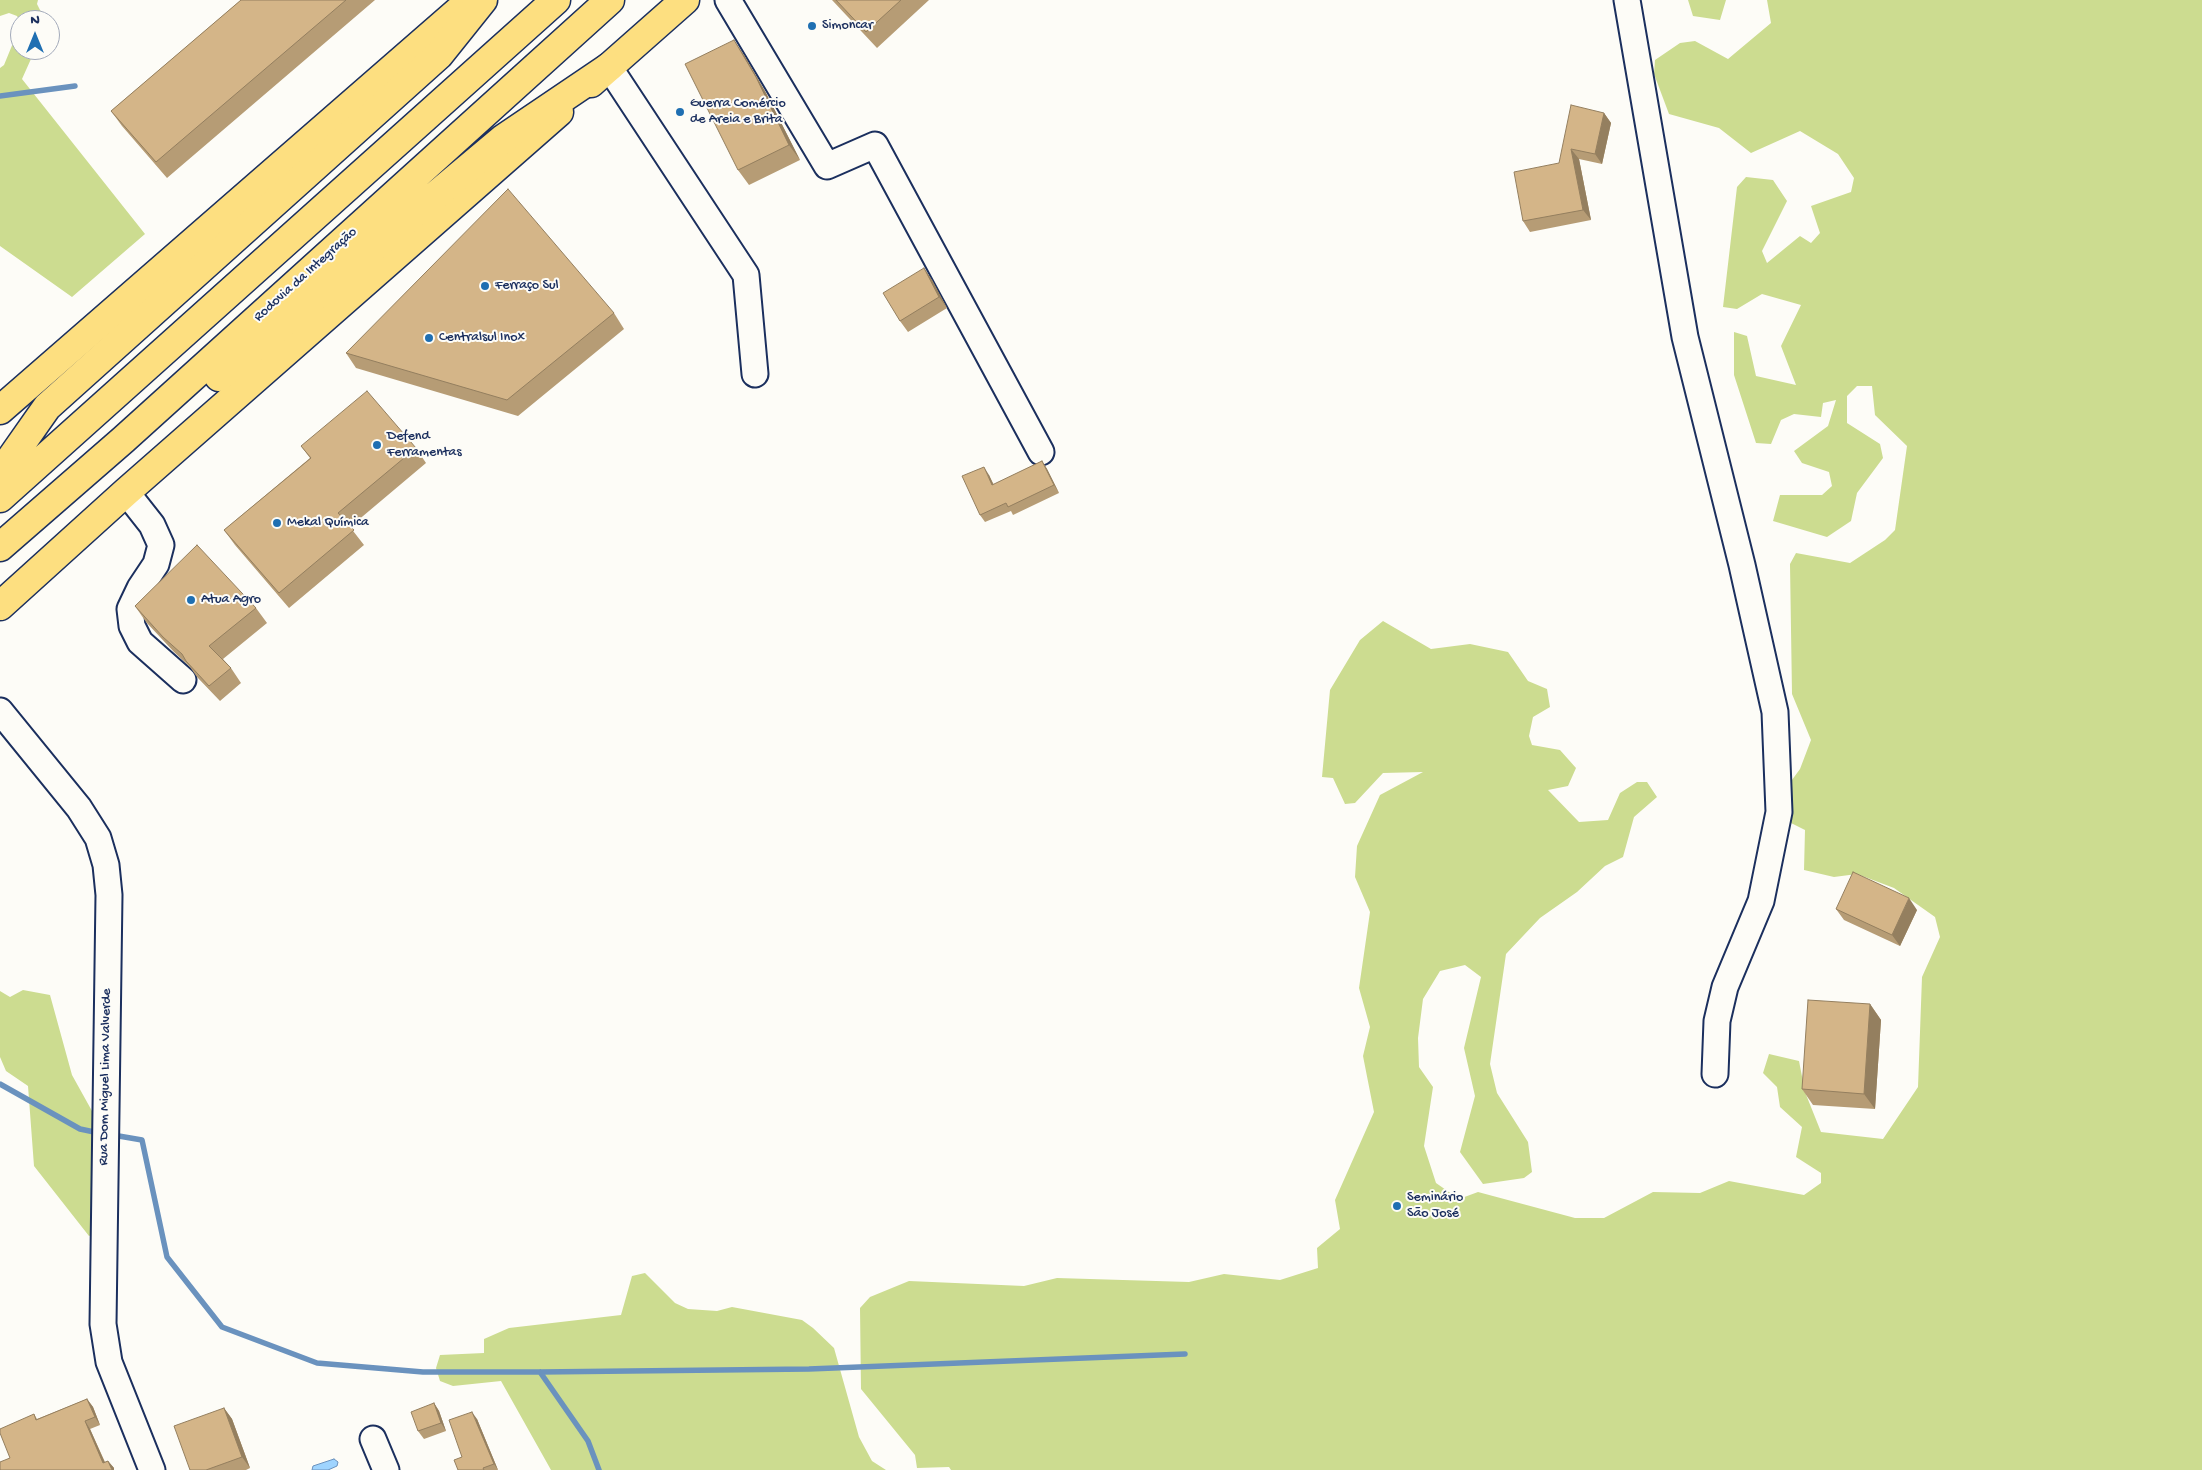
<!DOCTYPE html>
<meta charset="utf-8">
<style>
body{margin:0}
#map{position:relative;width:2202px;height:1470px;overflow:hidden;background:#fdfcf7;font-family:"Gochi Hand",sans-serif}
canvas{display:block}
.north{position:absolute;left:10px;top:10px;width:50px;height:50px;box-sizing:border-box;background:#fdfcf7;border:1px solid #a3aaba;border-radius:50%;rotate:0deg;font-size:14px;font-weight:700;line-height:20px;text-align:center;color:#1b2f5e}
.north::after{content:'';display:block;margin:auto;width:18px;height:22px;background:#1f6fb2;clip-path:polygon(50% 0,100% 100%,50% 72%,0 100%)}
</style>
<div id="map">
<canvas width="2202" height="1470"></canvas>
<div class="north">N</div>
</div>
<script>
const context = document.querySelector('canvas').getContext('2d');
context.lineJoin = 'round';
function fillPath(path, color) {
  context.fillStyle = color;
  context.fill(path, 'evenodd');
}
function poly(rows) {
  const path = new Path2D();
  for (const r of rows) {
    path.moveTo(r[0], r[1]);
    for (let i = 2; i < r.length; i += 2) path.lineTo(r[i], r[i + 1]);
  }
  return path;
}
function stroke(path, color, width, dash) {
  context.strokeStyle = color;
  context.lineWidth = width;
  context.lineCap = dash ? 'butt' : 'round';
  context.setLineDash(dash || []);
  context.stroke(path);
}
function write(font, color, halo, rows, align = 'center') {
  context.font = font + ' "Gochi Hand",sans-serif';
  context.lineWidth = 4;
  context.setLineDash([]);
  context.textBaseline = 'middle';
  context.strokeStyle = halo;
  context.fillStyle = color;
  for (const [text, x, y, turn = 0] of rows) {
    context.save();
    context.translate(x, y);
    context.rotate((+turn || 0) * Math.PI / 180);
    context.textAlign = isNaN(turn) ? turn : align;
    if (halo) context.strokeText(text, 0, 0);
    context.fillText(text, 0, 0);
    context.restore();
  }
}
const green = poly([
 [0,0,38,0,37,4,45,20,20,20,20,22,17,16,9,13,0,16],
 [1688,0,1726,0,1720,20,1693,16],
 [1767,0,2202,0,2202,1470,951,1470,949,1467,917,1468,915,1455,861,1389,860,1308,870,1297,909,1281,1024,1286,1057,1278,1189,1282,1224,1274,1280,1280,1318,1268,1317,1248,1340,1229,1335,1200,1374,1112,1363,1056,1370,1027,1359,988,1370,912,1355,877,1357,846,1380,795,1423,772,1383,773,1355,803,1345,804,1333,778,1322,777,1330,690,1360,640,1383,621,1431,649,1470,644,1508,652,1528,681,1547,689,1550,707,1533,717,1529,736,1532,745,1560,750,1576,768,1568,786,1548,790,1579,822,1608,820,1620,793,1637,782,1647,782,1657,797,1634,817,1623,857,1605,866,1577,892,1540,918,1506,954,1490,1064,1497,1093,1528,1142,1532,1172,1524,1178,1483,1184,1460,1152,1475,1096,1464,1048,1481,977,1465,965,1440,971,1423,999,1418,1038,1419,1067,1433,1087,1424,1146,1436,1183,1459,1199,1478,1192,1575,1218,1604,1218,1653,1192,1700,1193,1729,1181,1804,1195,1821,1183,1821,1173,1796,1157,1802,1127,1780,1107,1777,1087,1763,1073,1769,1054,1799,1061,1805,1092,1821,1132,1883,1139,1918,1087,1922,977,1940,937,1935,917,1894,888,1857,874,1834,877,1804,870,1805,830,1791,823,1789,784,1800,769,1811,740,1792,694,1790,564,1796,553,1850,563,1885,540,1895,530,1907,446,1875,415,1872,386,1857,386,1847,396,1847,423,1880,444,1883,458,1857,493,1851,521,1827,537,1773,521,1780,495,1822,495,1832,486,1829,472,1802,463,1794,451,1828,426,1836,400,1823,403,1821,417,1794,414,1781,420,1771,444,1756,443,1734,375,1734,332,1747,336,1756,376,1796,385,1781,346,1801,305,1762,294,1737,309,1723,307,1737,187,1746,177,1773,180,1787,201,1762,251,1767,263,1800,236,1811,243,1820,233,1811,206,1851,192,1854,178,1838,154,1800,131,1751,153,1719,128,1669,114,1654,74,1655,60,1680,43,1695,41,1728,59,1771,23],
 [20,26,20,50,35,50,22,79,145,234,72,297,0,246,0,68,4,65],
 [23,990,50,995,72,1075,92,1111,104,1219,100,1231,89,1236,34,1166,28,1086,6,1071,0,1057,0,991,10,997],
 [645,1273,675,1303,688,1309,717,1311,732,1307,802,1320,813,1328,834,1348,859,1437,872,1461,886,1470,551,1470,501,1381,453,1386,440,1381,436,1368,440,1355,484,1353,484,1339,509,1328,621,1315,632,1276]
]);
const water = poly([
 [334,1459,338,1462,337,1466,328,1470,312,1470,313,1466,334,1459]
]);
const stream = poly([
 [0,96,75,86],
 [0,1084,80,1129,99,1133],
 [113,1135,142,1140,167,1257,222,1327,317,1363,423,1372,540,1372,809,1369,1185,1354],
 [540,1372,588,1441,599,1470]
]);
const minor = poly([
 [728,0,827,166,875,145,1041,452],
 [1627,0,1685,337,1742,565,1775,712,1779,812,1761,901,1725,987,1717,1021,1715,1074],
 [609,67,746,275,755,374],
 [126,492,152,525,161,545,156,564,140,588,130,609,132,626,140,642,183,680],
 [0,711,79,808,98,838,106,865,109,895,103,1324,109,1362,152,1470],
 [373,1439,386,1470]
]);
const major = poly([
 [591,83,685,0],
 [0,410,471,0],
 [0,606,126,492,559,112]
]);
const highway = poly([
 [219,377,504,138,609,67],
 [0,474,47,407,439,55,483,0],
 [0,498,556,0],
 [0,547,123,440,610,0]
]);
const wall = poly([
 [241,0,375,0,167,178,122,126,111,111],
 [832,0,929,0,877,48],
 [744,55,766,93,800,160,749,185,738,170],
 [1604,113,1611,123,1602,164,1579,159,1591,220,1530,232,1523,221,1559,163],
 [924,268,932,280,947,308,908,332,900,321],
 [614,313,624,329,518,416,356,368,346,353],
 [301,446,416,448,426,463,350,527,364,545,289,608,235,545,224,530,310,458],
 [1042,461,1047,469,1059,493,1013,515,1011,511,985,522,980,515,989,475,994,485],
 [135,606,256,608,267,623,223,659,231,668,241,683,220,701,197,677,190,667,174,652,146,622],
 [1836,909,1917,910,1900,946,1844,920],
 [1870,1004,1881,1020,1875,1109,1813,1105,1802,1089],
 [87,1399,93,1407,100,1425,90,1429,105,1462,108,1461,114,1468,10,1458,34,1414,37,1419],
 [434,1403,439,1411,446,1431,424,1439,418,1431],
 [224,1408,232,1419,250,1468,246,1470,190,1470],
 [477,1419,498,1470,458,1470,462,1457]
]);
const shadedWall = poly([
 [734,40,744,55,766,93,800,160,789,145],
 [1604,113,1611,123,1602,164,1595,154],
 [1571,149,1579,159,1591,220,1583,210],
 [924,268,932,280,947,308,939,297],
 [1042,461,1047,469,1059,493,1054,485],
 [984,467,989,475,997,493,992,485],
 [1909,898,1917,910,1900,946,1892,935],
 [1870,1004,1881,1020,1875,1109,1864,1094],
 [87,1399,93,1407,100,1425,95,1417],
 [434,1403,439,1411,446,1431,441,1423],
 [224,1408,232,1419,250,1468,242,1457],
 [472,1412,477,1419,498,1470,494,1464],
 [85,1421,90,1429,108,1470,103,1463],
 [108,1461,114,1468,114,1470,112,1470]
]);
const building = poly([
 [241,0,346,0,156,162,111,111,241,0],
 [836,0,901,0,866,32,836,0],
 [734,40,756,77,789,145,738,170,685,64,734,40],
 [1571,105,1604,113,1595,154,1571,149,1583,210,1523,221,1514,172,1559,163,1571,105],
 [508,189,614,313,507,400,346,353,508,189],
 [924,268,939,297,900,321,883,293,924,268],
 [367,391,416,448,338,513,354,530,279,593,224,530,311,458,301,446,367,391],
 [1042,461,1054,485,1008,507,1006,503,980,515,962,476,984,467,992,485,1042,461],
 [197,545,256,608,209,646,231,668,209,686,186,661,182,654,163,637,135,606,197,545],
 [1853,872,1909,898,1892,935,1836,909,1853,872],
 [1808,1000,1870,1004,1864,1094,1802,1089,1808,1000],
 [87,1399,95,1417,85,1421,103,1463,108,1461,112,1470,0,1470,0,1462,10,1458,0,1433,0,1429,34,1414,36,1420,87,1399],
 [434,1403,441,1423,418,1431,411,1412,434,1403],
 [224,1408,242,1457,206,1470,190,1470,174,1426,224,1408],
 [472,1412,494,1464,483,1468,484,1470,458,1470,454,1460,462,1457,449,1420,472,1412]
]);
const markers = [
 [812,26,5,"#1f6fb2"],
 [680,112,5,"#1f6fb2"],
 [485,286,5,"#1f6fb2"],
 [429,338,5,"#1f6fb2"],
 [377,445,5,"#1f6fb2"],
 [277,523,5,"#1f6fb2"],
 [191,600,5,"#1f6fb2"],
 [1397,1206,5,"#1f6fb2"]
];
const poiNames = [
 ["Simoncar",822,26],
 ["Guerra Comércio",690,104],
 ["de Areia e Brita",690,120],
 ["Ferraço Sul",495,286],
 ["Centralsul Inox",439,338],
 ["Defend",387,437],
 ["Ferramentas",387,453],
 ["Mekal Química",287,523],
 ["Atua Agro",201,600],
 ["Seminário",1407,1198],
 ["São José",1407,1214]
];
const streetNames = [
 ["Rodovia da Integração",306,275,-42],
 ["Rua Dom Miguel Lima Valverde",106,1077,-89]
];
fillPath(green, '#ccdc90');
fillPath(water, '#9fd4fe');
stroke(water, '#6a92be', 1);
stroke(stream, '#6a92be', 5.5);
stroke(minor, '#1b2f5e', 29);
stroke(major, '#1b2f5e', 31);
stroke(highway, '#1b2f5e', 31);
stroke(minor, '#fdfcf7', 25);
stroke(major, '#fddf80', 28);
stroke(highway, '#fddf80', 28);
fillPath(wall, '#b69c75');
fillPath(shadedWall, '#947f5f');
fillPath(building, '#d4b588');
stroke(building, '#947f5f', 1);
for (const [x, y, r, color] of markers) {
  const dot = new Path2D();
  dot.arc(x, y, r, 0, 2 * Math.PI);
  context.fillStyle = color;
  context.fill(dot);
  stroke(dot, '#fdfcf7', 2);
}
write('14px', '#1b2f5e', '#fdfcf7', poiNames, 'left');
write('14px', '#1b2f5e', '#fdfcf7', streetNames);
</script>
